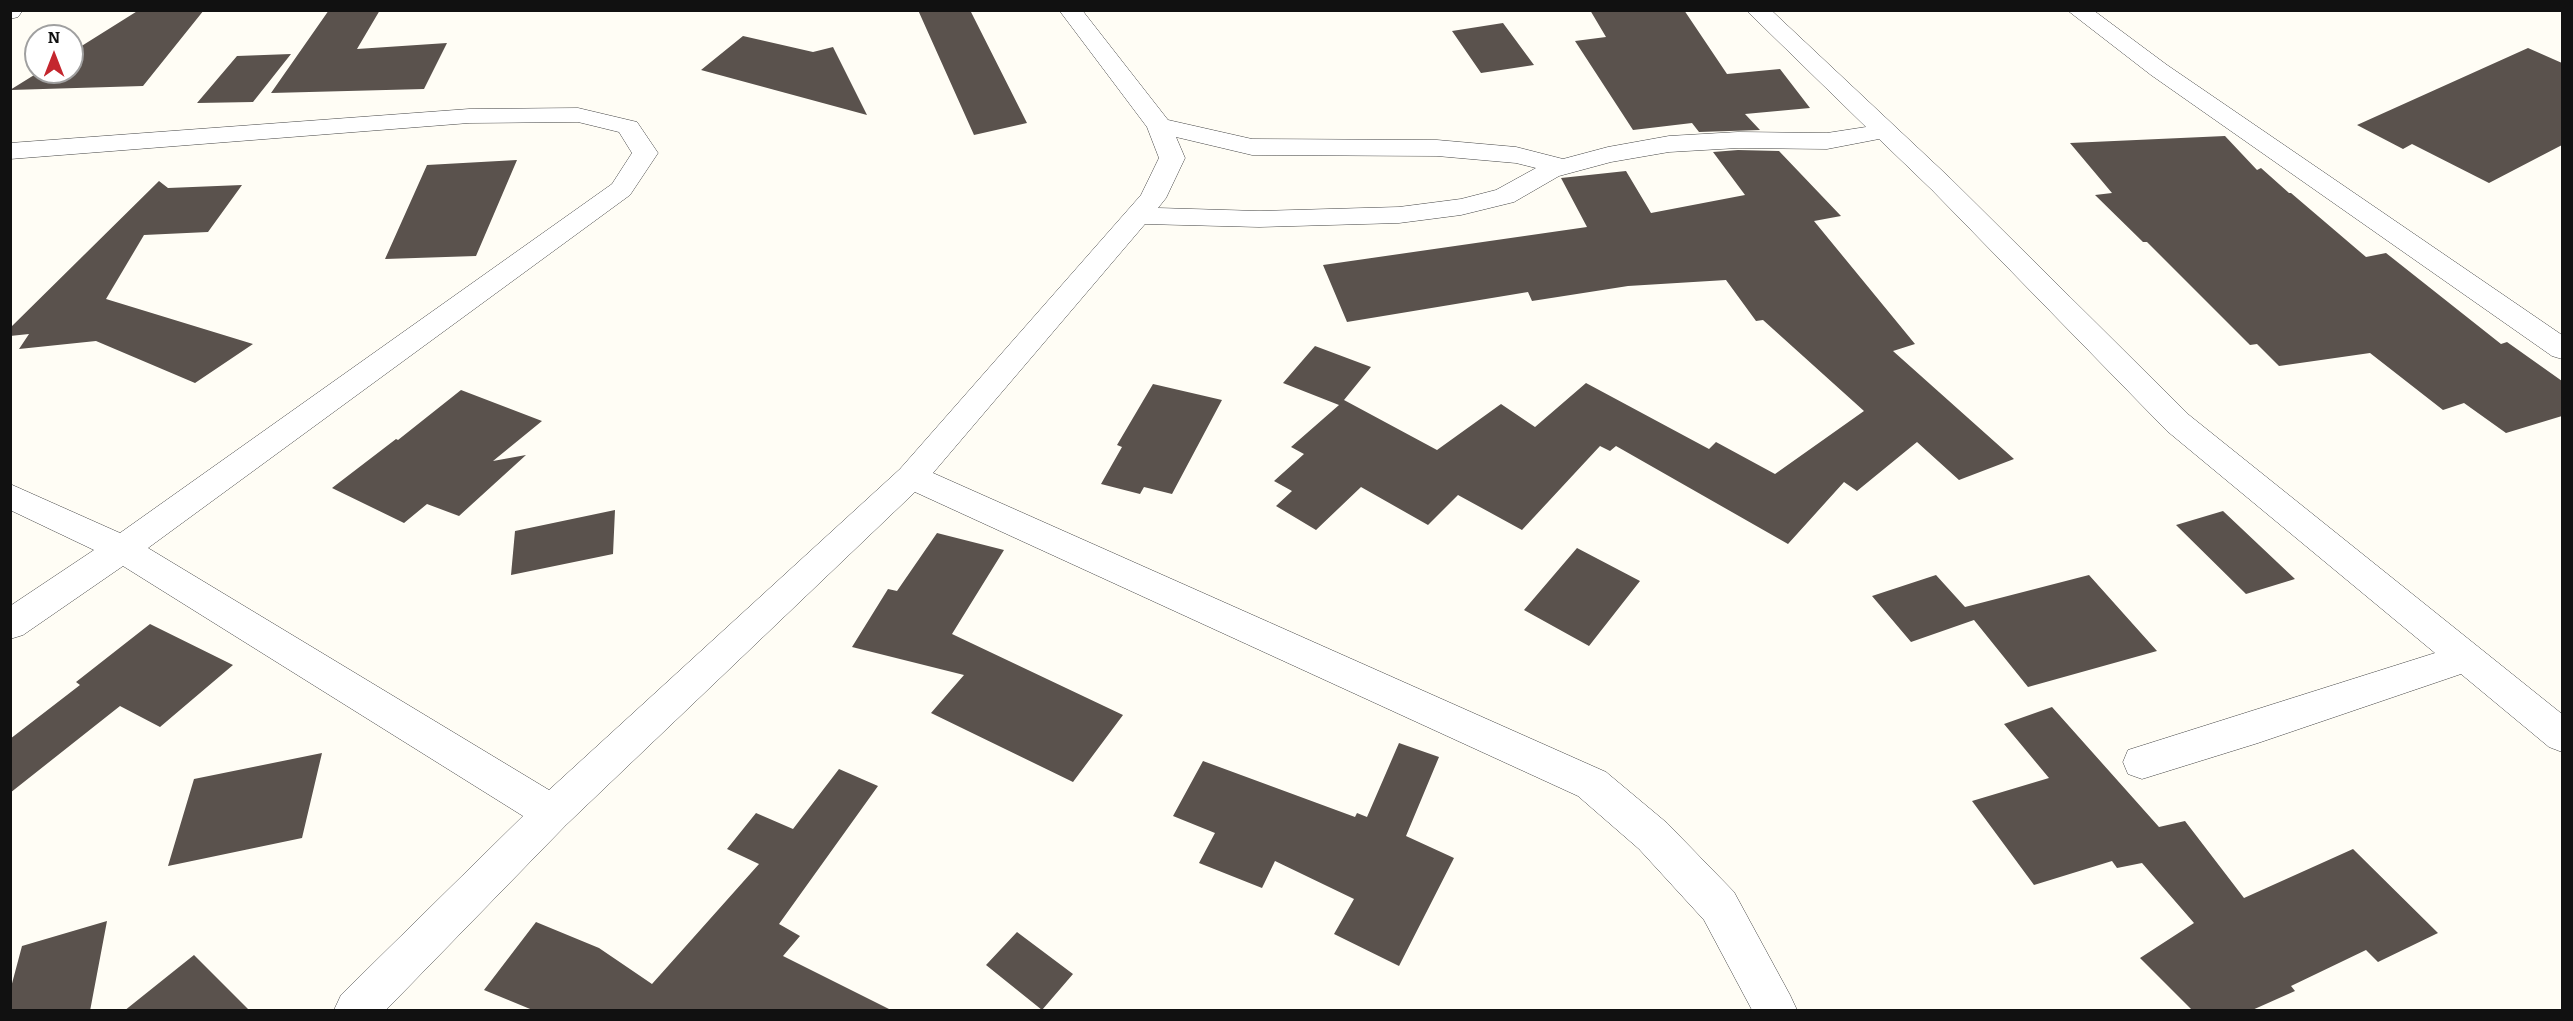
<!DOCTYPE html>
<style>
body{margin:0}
#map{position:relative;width:2573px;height:1021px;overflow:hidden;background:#fffdf5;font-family:Bitter,serif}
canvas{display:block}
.frame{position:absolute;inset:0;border:12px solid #111;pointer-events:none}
.north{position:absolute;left:24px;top:24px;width:60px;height:60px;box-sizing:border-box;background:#fff;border:2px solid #a0a0a0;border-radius:50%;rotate:0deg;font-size:16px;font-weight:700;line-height:24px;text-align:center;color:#111}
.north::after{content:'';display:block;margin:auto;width:21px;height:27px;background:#c4262e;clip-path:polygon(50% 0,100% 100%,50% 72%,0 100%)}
</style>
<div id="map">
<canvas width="2573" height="1021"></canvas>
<div class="frame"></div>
<div class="north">N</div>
</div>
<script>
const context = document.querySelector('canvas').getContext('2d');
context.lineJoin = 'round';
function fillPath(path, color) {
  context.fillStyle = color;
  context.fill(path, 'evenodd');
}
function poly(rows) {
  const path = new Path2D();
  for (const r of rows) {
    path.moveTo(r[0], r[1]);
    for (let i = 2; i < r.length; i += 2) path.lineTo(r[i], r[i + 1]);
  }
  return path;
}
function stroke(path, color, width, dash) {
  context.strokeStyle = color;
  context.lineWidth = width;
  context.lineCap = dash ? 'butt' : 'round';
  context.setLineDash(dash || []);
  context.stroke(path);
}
const building = poly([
 [139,10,204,10,143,86,10,90,39,72,72,72,72,52],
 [329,10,380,10,357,49,447,43,424,89,271,93],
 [918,10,970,10,1027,123,974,135],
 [1590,10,1684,10,1727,74,1780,69,1810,108,1745,114,1760,130,1699,132,1692,123,1633,130,1575,41,1606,37],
 [1503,23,1534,65,1481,73,1452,31],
 [743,36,813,52,833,47,867,115,701,70],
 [2528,48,2562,63,2562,145,2489,183,2412,144,2403,149,2357,125],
 [291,54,253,102,197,103,237,56],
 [2225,136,2257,170,2261,168,2289,193,2291,193,2366,257,2386,253,2501,344,2507,342,2562,381,2562,416,2506,433,2464,403,2443,410,2370,353,2279,366,2257,344,2250,345,2147,242,2143,242,2095,195,2112,193,2070,143],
 [1738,150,1779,151,1841,216,1814,221,1915,344,1893,351,2014,459,1959,480,1917,442,1857,491,1844,482,1788,544,1616,446,1610,451,1600,446,1522,530,1458,495,1428,525,1361,487,1316,530,1276,506,1292,491,1274,481,1304,454,1291,447,1339,405,1283,383,1315,346,1371,367,1344,400,1437,450,1501,404,1535,427,1586,383,1709,449,1716,442,1775,474,1864,411,1763,320,1756,321,1726,280,1628,286,1532,301,1528,292,1347,322,1323,265,1587,227,1561,178,1626,171,1651,213,1745,195,1713,152],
 [517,160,476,256,385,259,427,165],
 [159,181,168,188,242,185,208,232,144,235,106,299,253,344,195,383,96,341,19,349,29,334,10,336,10,328],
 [1153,384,1222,400,1172,494,1144,487,1140,494,1101,484,1122,447,1117,445],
 [461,390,542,421,493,461,526,455,459,516,427,504,404,523,332,488,396,439,398,440],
 [615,510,613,554,511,575,515,531],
 [2223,511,2295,579,2246,594,2176,525],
 [937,533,1004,550,952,634,1123,715,1073,782,931,713,964,675,852,647,888,589,897,591],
 [1577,548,1640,581,1589,646,1524,610],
 [1936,575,1965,607,2089,575,2157,651,2028,687,1974,620,1911,642,1872,596],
 [150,624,233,665,160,727,120,706,10,793,10,739,80,685,76,682],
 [2052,707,2159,827,2185,821,2244,898,2353,849,2438,933,2378,962,2366,950,2291,986,2295,991,2250,1011,2193,1011,2140,958,2194,923,2142,863,2117,868,2112,861,2034,885,1972,801,2049,778,2004,724],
 [1399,743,1439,757,1406,836,1454,858,1399,966,1334,934,1354,899,1275,861,1262,888,1199,863,1215,833,1173,816,1203,761,1355,817,1357,813,1367,817],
 [322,753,302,838,168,866,194,779],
 [839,769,878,786,779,924,800,936,783,956,893,1011,535,1011,484,990,536,922,599,948,652,984,759,864,727,849,756,813,793,829],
 [107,921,90,1011,10,1011,10,991,22,946],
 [1017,932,1073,974,1042,1010,986,965],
 [194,955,250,1011,124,1011]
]);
const minor = poly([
 [10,10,23,10,18,17,10,19,10,10],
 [1059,10,1082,10,1168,120,1252,139,1437,140,1516,147,1563,159,1608,147,1669,136,1738,132,1827,133,1866,127,1746,10,1771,10,1950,178,2189,415,2562,714,2562,752,2549,747,2461,674,2258,743,2142,779,2128,774,2123,762,2128,750,2435,653,2167,431,1932,190,1879,139,1827,149,1738,148,1669,152,1611,162,1559,176,1514,202,1461,215,1399,223,1259,227,1145,224,933,473,1606,772,1667,823,1734,892,1790,995,1797,1010,1752,1010,1704,920,1639,849,1578,796,915,492,566,825,386,1010,334,1010,341,995,523,816,123,566,23,635,10,639,10,606,94,550,10,510,10,484,120,533,612,184,632,153,619,132,578,122,469,123,10,159,10,143,469,109,578,108,637,122,658,153,630,195,148,548,549,790,900,469,1141,195,1159,158,1147,127,1059,10],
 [1176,137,1252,155,1437,156,1516,163,1536,168,1496,190,1461,199,1399,207,1259,211,1158,208,1166,198,1185,158,1176,137],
 [2067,10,2093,10,2167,65,2562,335,2562,359,2552,356,2151,75,2067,10]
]);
fillPath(building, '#5a524d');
stroke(minor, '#444', 1);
fillPath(minor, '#fff');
</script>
